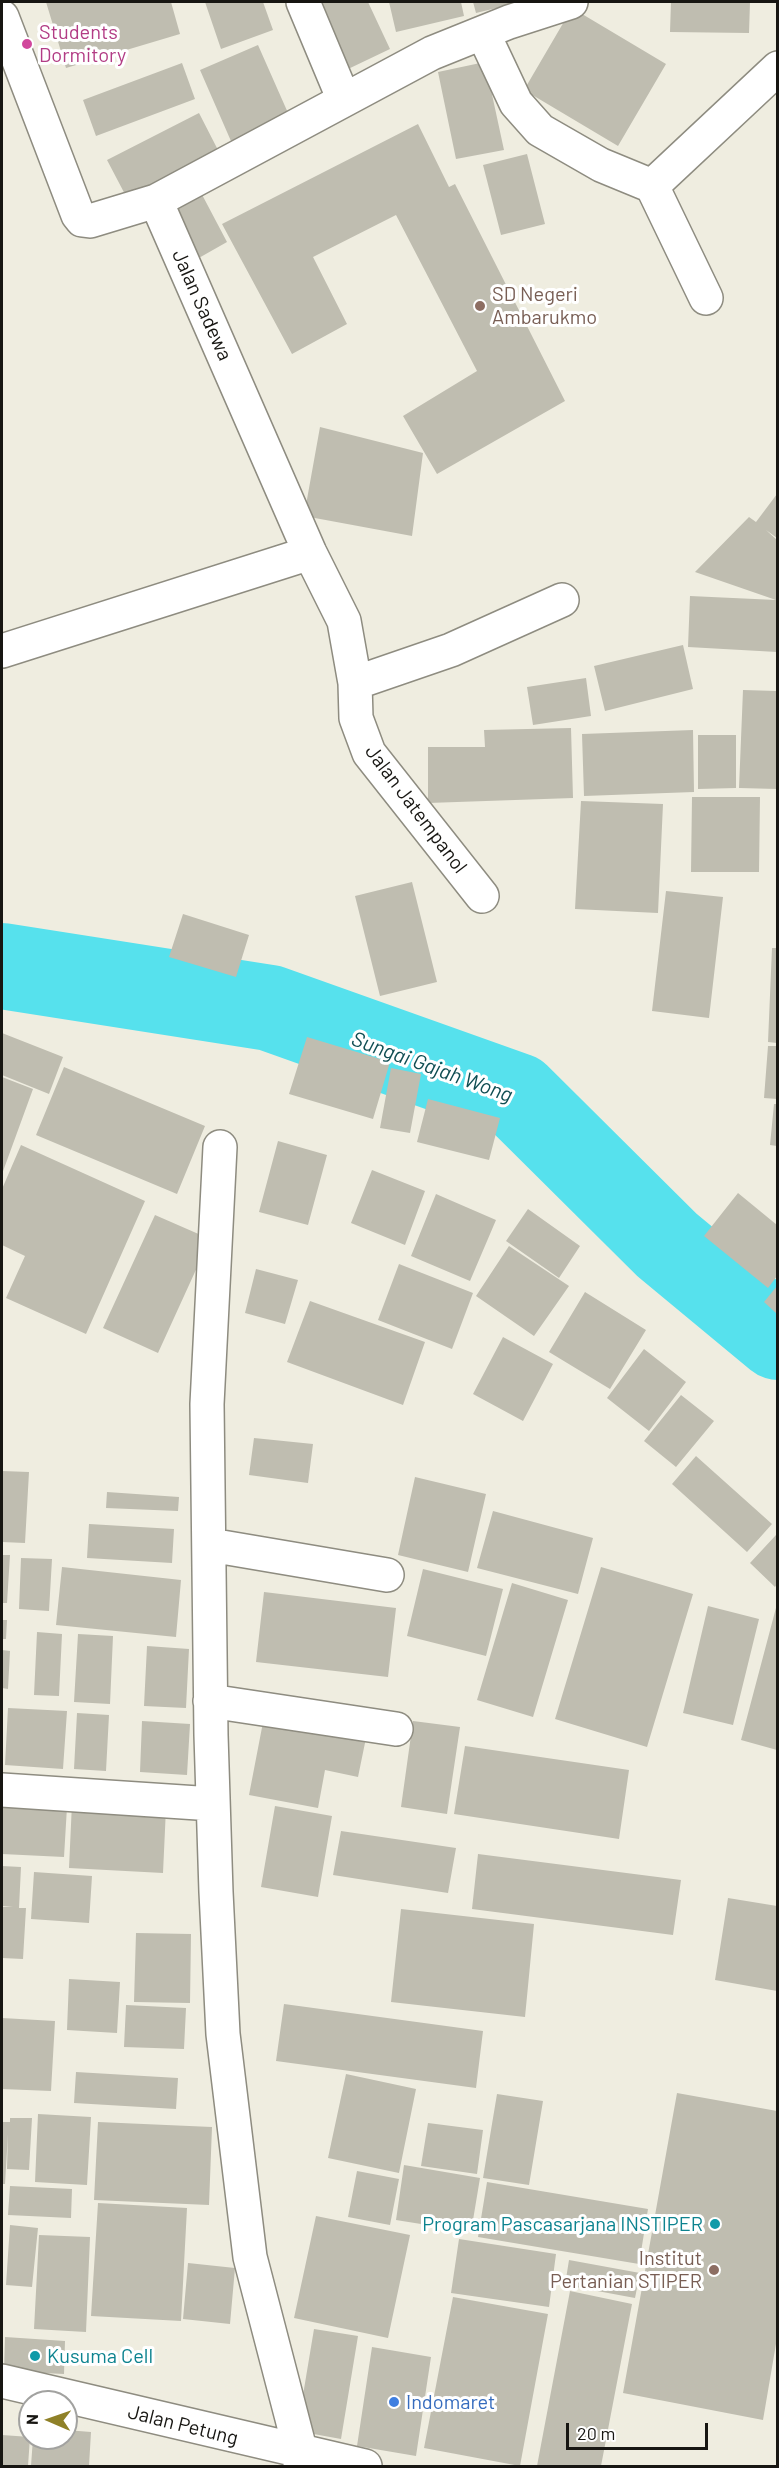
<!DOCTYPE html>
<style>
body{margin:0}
#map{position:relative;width:779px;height:2468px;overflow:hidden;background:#efede0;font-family:Barlow,sans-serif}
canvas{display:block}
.frame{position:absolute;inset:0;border:3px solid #171612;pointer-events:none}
.north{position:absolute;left:18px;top:2390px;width:60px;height:60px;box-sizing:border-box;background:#fff;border:2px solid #a2a2a0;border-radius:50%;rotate:272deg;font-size:16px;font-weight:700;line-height:24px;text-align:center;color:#171612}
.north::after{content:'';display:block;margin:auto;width:21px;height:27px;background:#8f8128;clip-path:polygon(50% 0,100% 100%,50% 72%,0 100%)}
.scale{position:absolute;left:566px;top:2423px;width:142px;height:27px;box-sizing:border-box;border:3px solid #171612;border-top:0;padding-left:8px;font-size:18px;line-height:21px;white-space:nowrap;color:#171612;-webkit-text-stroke:4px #fff;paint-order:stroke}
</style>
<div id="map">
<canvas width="779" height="2468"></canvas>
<div class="frame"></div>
<div class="north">N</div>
<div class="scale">20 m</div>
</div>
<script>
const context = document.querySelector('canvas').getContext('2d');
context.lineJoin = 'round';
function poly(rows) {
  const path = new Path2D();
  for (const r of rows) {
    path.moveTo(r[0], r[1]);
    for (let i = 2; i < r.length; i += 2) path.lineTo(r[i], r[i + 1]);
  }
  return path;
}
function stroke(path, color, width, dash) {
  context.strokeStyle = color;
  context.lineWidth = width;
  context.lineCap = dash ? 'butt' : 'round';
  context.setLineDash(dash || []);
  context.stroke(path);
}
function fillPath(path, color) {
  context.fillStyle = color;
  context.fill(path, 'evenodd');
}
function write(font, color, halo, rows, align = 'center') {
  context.font = font + ' Barlow,sans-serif';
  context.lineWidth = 6;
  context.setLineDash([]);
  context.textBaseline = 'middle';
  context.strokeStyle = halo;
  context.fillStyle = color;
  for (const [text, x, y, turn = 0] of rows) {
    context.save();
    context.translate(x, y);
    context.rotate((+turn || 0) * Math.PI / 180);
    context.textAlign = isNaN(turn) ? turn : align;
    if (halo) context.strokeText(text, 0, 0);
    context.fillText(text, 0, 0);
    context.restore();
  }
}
const river = poly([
 [2,966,270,1008,517,1096,667,1245,778,1337]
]);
const building = poly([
 [46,2,171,2,180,34,66,68],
 [205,2,263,2,273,30,221,49],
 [322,2,368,2,390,49,346,70,316,4],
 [389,2,461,2,464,16,396,32],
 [473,2,521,2,476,13],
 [671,2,750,2,749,33,670,32],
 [572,8,666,64,618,146,524,90],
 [258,45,292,122,234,148,200,70],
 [485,62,504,150,456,159,438,72],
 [182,63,195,99,96,136,83,100],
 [199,113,219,152,128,200,107,160],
 [418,124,449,187,455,184,565,401,437,474,403,416,477,371,396,215,313,257,347,324,292,354,222,224],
 [527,154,545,224,501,235,483,165],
 [198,187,227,242,190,263,161,208],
 [320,427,423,453,412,536,304,516],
 [777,494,777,538,766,530,777,540,777,652,688,647,690,596,776,600,695,572,749,517,756,522],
 [683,645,693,689,605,711,594,666],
 [586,678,591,716,533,725,527,687],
 [743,690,777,691,777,789,739,788],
 [571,728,573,798,428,803,428,747,485,747,484,730],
 [693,730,694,792,584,796,582,734],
 [698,735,736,735,736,788,698,789],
 [692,797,760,797,759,872,691,872],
 [581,801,663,804,658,913,575,909],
 [412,882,437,982,380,996,355,896],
 [666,891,723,897,709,1018,652,1011],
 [183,914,249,935,236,977,169,957],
 [772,948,777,948,777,1043,768,1042],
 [2,1033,63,1057,49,1094,2,1075],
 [307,1037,390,1062,373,1119,289,1094],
 [768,1046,777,1046,777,1099,764,1098],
 [64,1067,205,1126,177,1194,36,1135],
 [391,1068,421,1074,410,1133,380,1128],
 [2,1077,33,1089,2,1174],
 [428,1099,500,1118,489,1160,417,1142],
 [774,1104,777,1104,777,1146,770,1145],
 [278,1141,327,1155,308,1225,259,1212],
 [21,1145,145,1201,86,1334,6,1298,25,1256,2,1245,2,1189],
 [372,1170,425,1191,405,1245,351,1223],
 [738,1193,777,1225,777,1276,768,1288,704,1236],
 [436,1194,496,1220,470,1281,411,1256],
 [528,1209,580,1246,559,1278,506,1241],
 [155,1215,210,1239,158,1353,103,1328],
 [509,1246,569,1286,534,1336,476,1296],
 [399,1264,473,1293,452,1349,378,1320],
 [256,1269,298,1280,285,1324,245,1313],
 [777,1286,777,1314,764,1302],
 [585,1292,646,1330,610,1389,549,1352],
 [310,1301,425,1342,403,1405,287,1362],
 [503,1337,553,1364,523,1421,473,1394],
 [644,1349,686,1382,649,1431,607,1398],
 [681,1395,714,1421,676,1467,644,1441],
 [254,1438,313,1444,308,1483,249,1475],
 [696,1456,772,1524,747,1552,672,1484],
 [2,1471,29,1472,25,1543,2,1542],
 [415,1477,486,1494,468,1572,398,1555],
 [107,1492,179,1497,178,1511,106,1508],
 [493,1511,593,1538,578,1594,477,1568],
 [89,1524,174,1529,172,1563,87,1558],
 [776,1535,777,1584,775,1587,750,1563],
 [2,1555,10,1555,7,1603,2,1603],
 [21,1558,52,1559,49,1611,19,1609],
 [62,1567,181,1580,176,1637,56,1625],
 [601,1567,693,1594,647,1747,555,1719],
 [423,1569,503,1589,486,1656,407,1636],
 [512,1583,568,1600,533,1717,477,1700],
 [264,1592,396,1608,388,1677,256,1662],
 [777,1604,777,1750,741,1740],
 [708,1606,759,1619,733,1725,683,1713],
 [2,1620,7,1620,6,1639,2,1639],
 [37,1632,62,1634,59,1696,34,1695],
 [78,1634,113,1636,110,1704,74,1702],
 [147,1646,189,1649,186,1708,144,1706],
 [2,1650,10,1651,8,1689,2,1688],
 [8,1708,67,1711,63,1769,5,1765],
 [77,1713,109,1715,106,1771,74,1769],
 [264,1717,366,1738,358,1777,325,1770,318,1808,249,1795],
 [142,1721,190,1724,187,1775,140,1772],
 [413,1721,460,1727,447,1814,401,1807],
 [465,1746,629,1770,619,1839,454,1814],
 [2,1803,67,1807,64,1857,2,1854],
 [72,1803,166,1808,163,1873,69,1868],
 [275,1806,332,1816,318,1897,261,1887],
 [341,1831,456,1848,448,1893,333,1875],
 [478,1854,681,1880,673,1935,472,1909],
 [2,1866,21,1867,19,1908,26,1908,23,1959,2,1958,2,1907,13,1907,2,1906],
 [34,1872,92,1876,89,1923,31,1919],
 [728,1898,777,1906,777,1991,715,1980],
 [401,1909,534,1924,525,2017,391,2002],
 [136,1933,191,1934,190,2003,134,2002],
 [69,1979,120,1982,117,2033,67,2030],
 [284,2004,483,2031,476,2088,276,2061],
 [126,2005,186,2008,184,2049,124,2047],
 [2,2018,55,2021,51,2091,2,2089],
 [76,2072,178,2078,176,2109,74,2103],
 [346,2074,416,2089,399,2173,328,2158],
 [677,2093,777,2111,777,2338,763,2420,623,2393],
 [497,2094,543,2101,529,2185,483,2178],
 [38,2114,91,2117,87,2185,35,2182],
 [10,2118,32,2118,29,2170,7,2169,8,2134,5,2184,2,2184,2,2122,10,2122],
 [98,2122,212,2127,209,2205,94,2200],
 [428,2123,483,2130,477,2174,421,2166],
 [404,2165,480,2178,471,2232,396,2220],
 [357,2171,399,2179,390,2225,348,2217],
 [487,2182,648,2209,639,2264,478,2237],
 [10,2186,72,2189,71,2218,8,2215],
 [98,2203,187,2208,181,2321,91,2316],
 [316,2216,410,2235,388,2338,294,2318],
 [10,2225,38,2228,32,2287,6,2285],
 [39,2235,90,2237,86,2332,34,2329],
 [459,2239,556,2254,549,2307,451,2293],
 [569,2260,640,2273,635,2298,565,2285],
 [188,2263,235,2268,230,2324,183,2319],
 [570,2291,632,2304,601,2466,537,2466],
 [453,2297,548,2314,520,2466,424,2448],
 [314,2329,358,2336,341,2439,297,2431],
 [5,2337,65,2341,64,2374,4,2371],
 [372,2347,431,2357,416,2456,357,2446],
 [66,2430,91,2432,89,2466,31,2466,33,2438,66,2438],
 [2,2435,30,2437,28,2466,2,2466]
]);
const minor = poly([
 [303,2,344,100],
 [2,17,78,215,82,220,90,221,156,201,310,553,344,621,355,683,356,718,369,753,482,896],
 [483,33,516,103,540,130,601,165,652,186],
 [156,201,432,53,509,22,571,2],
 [706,298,652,186,778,68],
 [2,651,310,553],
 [355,683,451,650,562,600],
 [220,1147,207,1404,211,1735,216,1892,223,2034,250,2257,301,2453,300,2466],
 [210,1545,387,1575],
 [210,1701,396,1729],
 [2,1790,213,1804],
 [2,2381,365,2466]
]);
const markers = [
 [27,44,6,"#d1479c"],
 [480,306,6,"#8d6e63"],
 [715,2224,6,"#0f9aa8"],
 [714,2270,6,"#8d6e63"],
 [35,2356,6,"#0f9aa8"],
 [394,2402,6,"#3f7fe0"]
];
const hotelNames = [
 ["Students",39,32],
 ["Dormitory",39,55]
];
const educationNames = [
 ["SD Negeri",492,294],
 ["Ambarukmo",492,317],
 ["Institut",702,2258,"right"],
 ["Pertanian STIPER",702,2281,"right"]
];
const streetNames = [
 ["Jalan Sadewa",202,305,66],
 ["Jalan Jatempanol",416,809,53],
 ["Jalan Petung",183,2425,14]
];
const cultureNames = [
 ["Program Pascasarjana INSTIPER",703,2224],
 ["Kusuma Cell",47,2356,"left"]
];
const shopNames = [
 ["Indomaret",406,2402]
];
const waterNames = [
 ["Sungai Gajah Wong",432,1067,20]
];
stroke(river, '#56e1ed', 86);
fillPath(building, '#bfbdb0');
stroke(minor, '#8e8c80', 36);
stroke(minor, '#fff', 33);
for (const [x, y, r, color] of markers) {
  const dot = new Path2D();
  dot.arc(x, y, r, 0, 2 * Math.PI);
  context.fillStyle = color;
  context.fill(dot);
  stroke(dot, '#fff', 2);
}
write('20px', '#b23c85', '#fff', hotelNames, 'left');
write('20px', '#785e54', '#fff', educationNames, 'left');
write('20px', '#171612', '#fff', streetNames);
write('20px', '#0d838f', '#fff', cultureNames, 'right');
write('20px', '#366cbe', '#fff', shopNames, 'left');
write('italic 21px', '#104e53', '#fff', waterNames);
</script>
